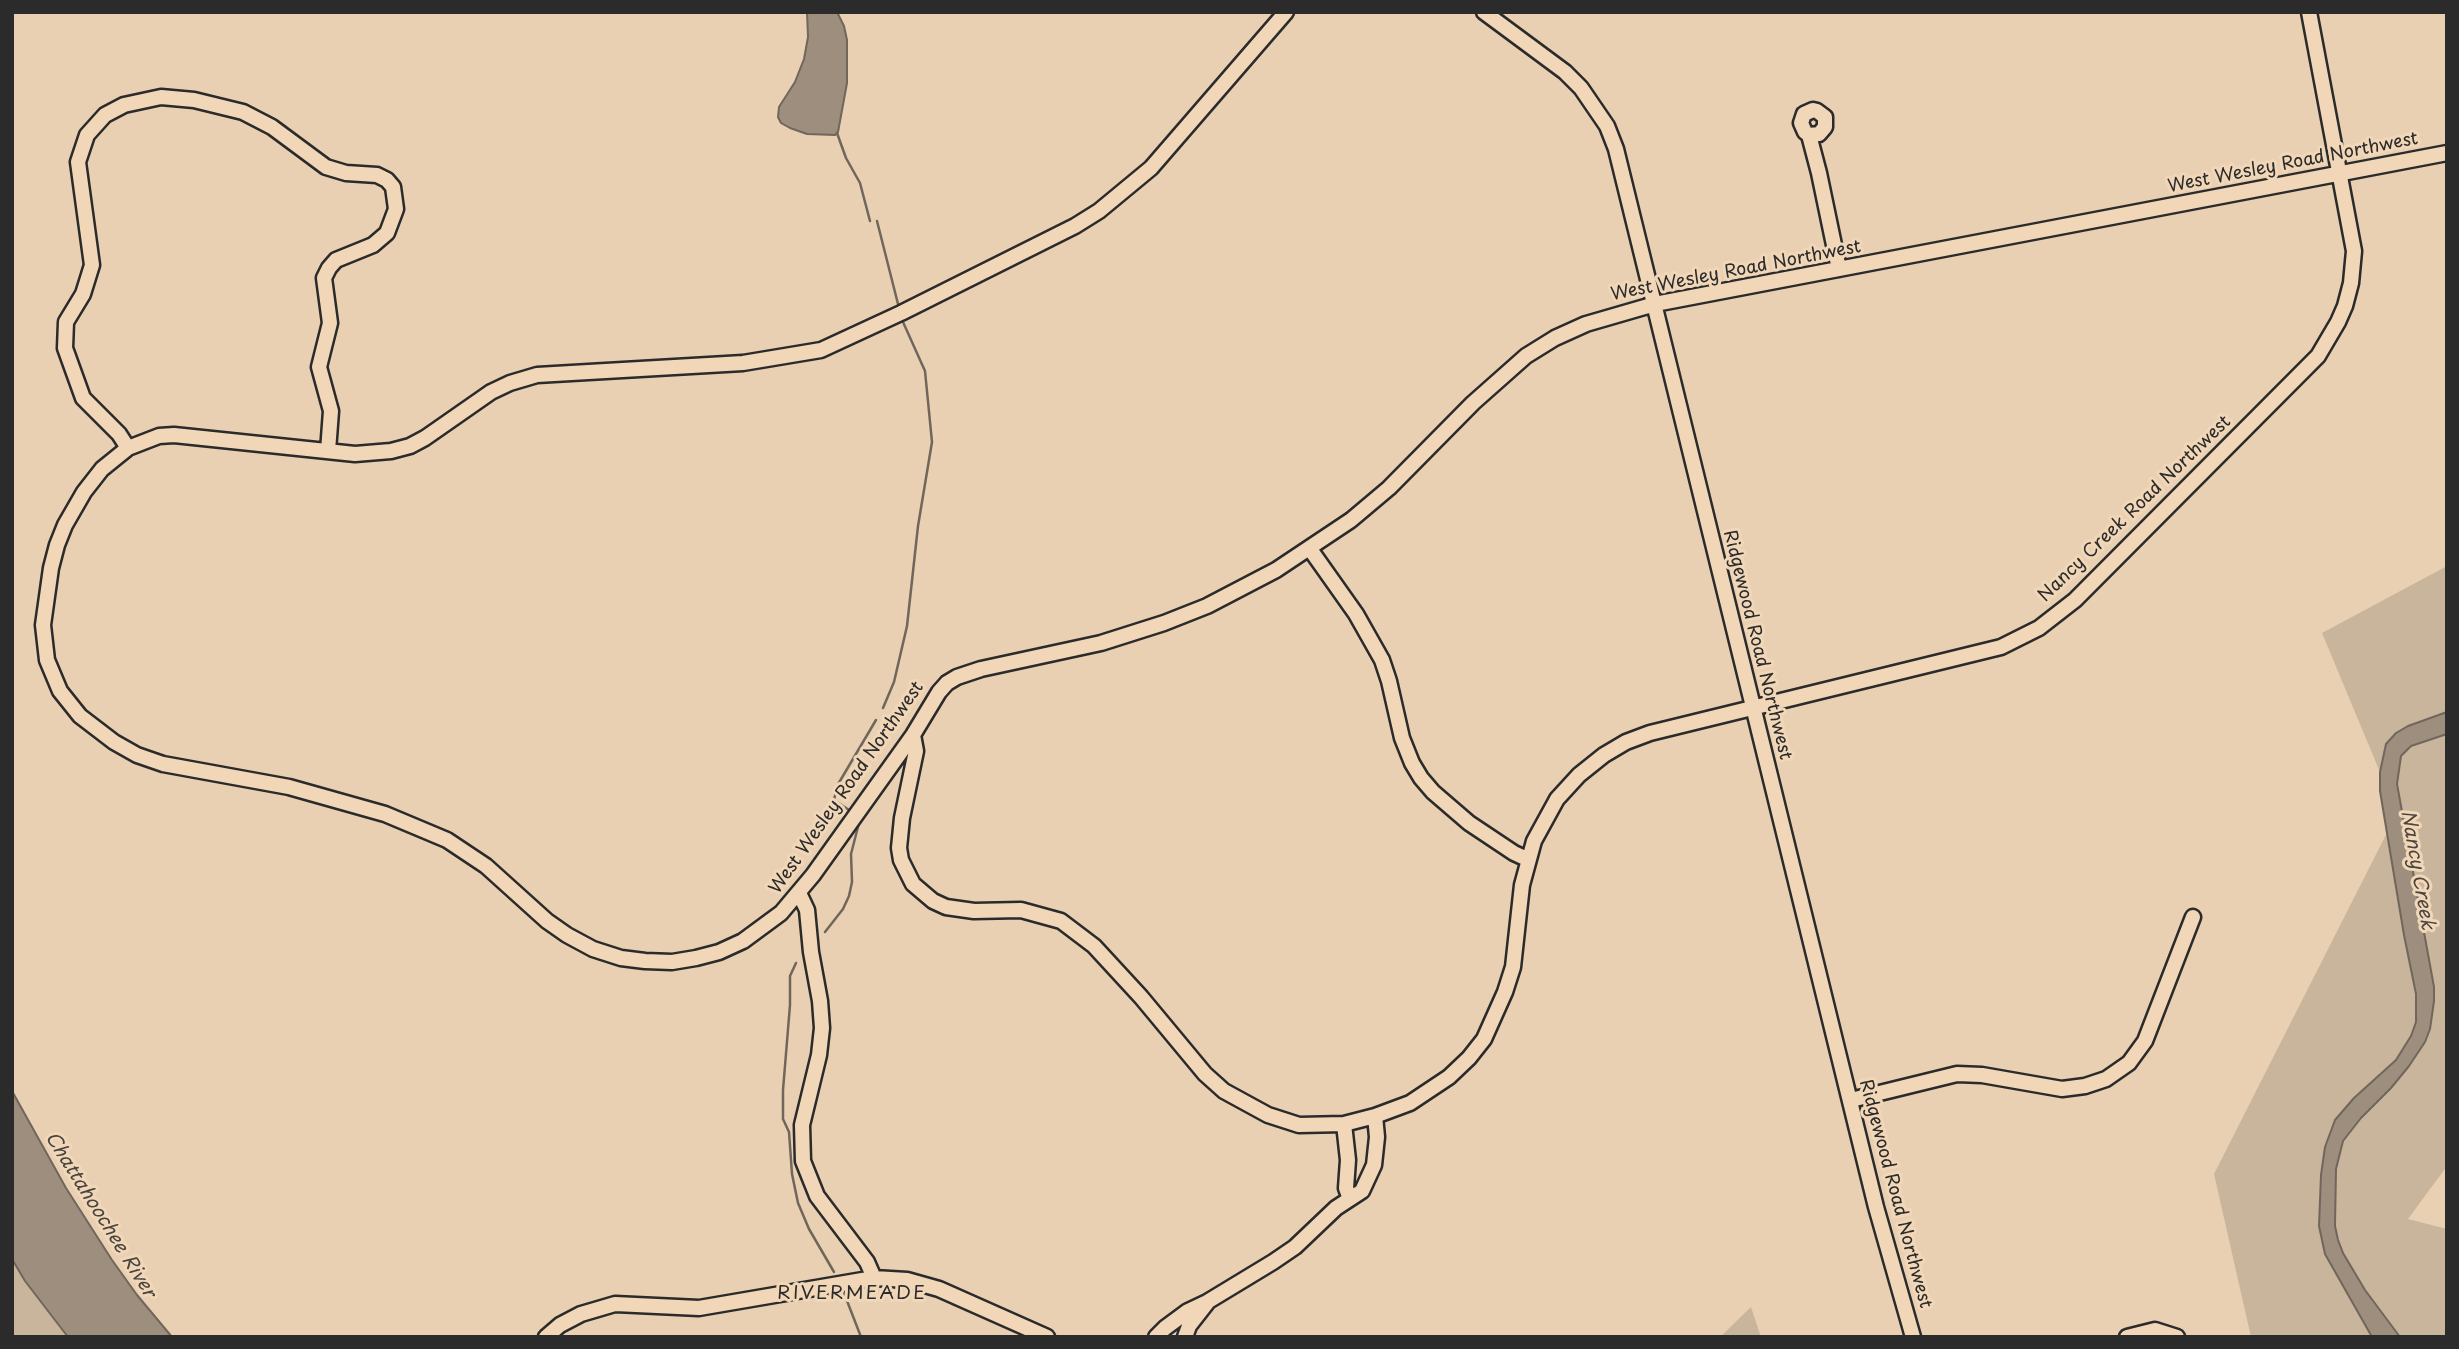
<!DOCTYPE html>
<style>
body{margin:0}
#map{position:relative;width:2459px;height:1349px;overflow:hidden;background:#e9d0b2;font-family:"Playpen Sans",sans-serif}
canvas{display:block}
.frame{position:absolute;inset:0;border:14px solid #2b2b2b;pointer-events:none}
</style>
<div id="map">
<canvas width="2459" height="1349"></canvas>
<div class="frame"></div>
</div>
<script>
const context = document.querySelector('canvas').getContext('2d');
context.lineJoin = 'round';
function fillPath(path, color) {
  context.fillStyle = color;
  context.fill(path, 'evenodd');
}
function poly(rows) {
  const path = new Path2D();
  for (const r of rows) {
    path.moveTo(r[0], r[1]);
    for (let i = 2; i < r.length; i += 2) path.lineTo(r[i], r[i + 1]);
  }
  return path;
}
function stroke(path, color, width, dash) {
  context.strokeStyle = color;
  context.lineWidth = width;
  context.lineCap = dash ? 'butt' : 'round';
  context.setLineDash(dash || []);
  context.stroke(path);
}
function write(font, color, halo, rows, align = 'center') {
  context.font = font + ' "Playpen Sans",sans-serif';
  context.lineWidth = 6;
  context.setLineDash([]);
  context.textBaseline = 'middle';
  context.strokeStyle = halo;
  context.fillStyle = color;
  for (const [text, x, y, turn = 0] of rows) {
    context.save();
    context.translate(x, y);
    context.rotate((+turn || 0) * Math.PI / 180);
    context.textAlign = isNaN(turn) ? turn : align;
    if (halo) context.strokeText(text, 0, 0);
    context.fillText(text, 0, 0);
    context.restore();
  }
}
const green = poly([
 [2447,566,2447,1166,2408,1219,2447,1229,2447,1337,2251,1337,2214,1174,2397,813,2322,633],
 [12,1242,82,1337,12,1337],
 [1751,1307,1761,1337,1720,1337]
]);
const water = poly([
 [807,12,837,12,844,26,847,40,847,83,838,132,835,135,807,134,790,128,781,123,778,117,779,107,795,82,804,59,808,37,807,12],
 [2447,712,2447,734,2411,746,2401,756,2397,784,2434,987,2434,1001,2430,1029,2425,1042,2409,1066,2391,1088,2361,1118,2343,1141,2336,1169,2335,1226,2338,1240,2343,1253,2365,1290,2400,1337,2372,1337,2325,1254,2319,1226,2321,1175,2325,1147,2335,1120,2354,1098,2396,1060,2411,1036,2416,1022,2416,994,2404,935,2380,791,2380,772,2386,744,2396,733,2408,726,2447,712],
 [12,1091,66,1188,112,1260,137,1295,172,1337,68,1337,25,1281,12,1259,12,1091]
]);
const stream = poly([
 [837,133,846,158,860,183,870,221],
 [877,221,898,304],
 [883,708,894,682,907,626,918,526,932,442,925,371,903,322],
 [849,810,834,800,837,786,876,720],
 [825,932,843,909,849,896,852,882,851,854,860,819],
 [796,963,790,976,790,1005,783,1090,783,1119,789,1132,792,1174,798,1203,809,1229,834,1272],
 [844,1293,861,1337]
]);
const minor = poly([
 [1286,12,1151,168,1099,211,1075,226,901,313,821,350,743,363,537,375,510,383,491,392,425,438,410,446,391,451,355,454,174,435,159,436,128,448,102,469,84,492,65,525,57,545,51,568,43,625,47,660,60,691,80,716,114,742,137,755,163,764,289,787,385,814,447,840,486,866,547,921,567,935,593,949,621,958,645,961,672,962,696,958,719,952,743,941,781,913,813,875,913,735,939,692,947,683,957,677,981,669,1101,643,1164,623,1207,606,1276,570,1351,520,1389,488,1473,403,1526,356,1555,338,1586,324,1655,304,2447,153],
 [1484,12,1565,72,1581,88,1607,126,1616,149,1876,1207,1913,1337],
 [1809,135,1819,134,1825,127,1825,117,1817,111,1813,110,1804,114,1801,123,1805,132,1809,135,1819,173,1839,269],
 [128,448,119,434,83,398,65,348,66,322,83,294,92,265,78,162,87,135,105,115,124,105,161,97,194,100,243,112,272,127,326,167,346,173,377,175,387,180,393,187,396,209,387,233,373,245,336,260,329,268,324,278,330,323,319,367,331,411,328,451],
 [1310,549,1356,614,1382,660,1389,681,1402,738,1412,763,1421,778,1433,792,1469,823,1514,853,1527,859],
 [913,735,916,751,902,818,899,848,901,860,913,884,933,901,946,907,974,911,1021,910,1061,921,1094,946,1141,997,1205,1074,1224,1091,1268,1115,1299,1125,1344,1124,1375,1116,1410,1103,1449,1077,1469,1058,1484,1039,1505,992,1513,967,1522,885,1534,841,1557,799,1579,775,1604,755,1626,742,1650,733,2001,647,2039,628,2075,600,2318,356,2338,322,2345,306,2351,283,2354,251,2309,12],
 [799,893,807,910,811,952,820,1001,822,1028,819,1055,802,1125,803,1161,817,1196,867,1262,874,1278],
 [1851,1100,1957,1074,1982,1075,2062,1089,2085,1086,2106,1079,2129,1063,2145,1041,2193,917],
 [1344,1124,1348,1160,1346,1188,1350,1199],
 [546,1337,560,1325,581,1314,615,1304,699,1308,874,1278,907,1280,939,1289,1047,1337],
 [1156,1337,1165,1328,1188,1311,1207,1302,1273,1262,1295,1247,1336,1208,1362,1191,1374,1165,1377,1137,1375,1116],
 [1185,1337,1189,1326,1207,1303],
 [2127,1337,2155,1330,2177,1337]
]);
const streetNames = [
 ["West Wesley Road Northwest",2293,163,-11],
 ["West Wesley Road Northwest",1736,271,-11],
 ["Nancy Creek Road Northwest",2135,509,-44],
 ["Ridgewood Road Northwest",1757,645,76],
 ["West Wesley Road Northwest",847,788,-55],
 ["Ridgewood Road Northwest",1895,1194,75]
];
const waterNames = [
 ["Nancy Creek",2417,870,80],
 ["Chattahoochee River",100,1215,58]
];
const neighbourhoodNames = [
 ["RIVERMEADE",852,1294]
];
fillPath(green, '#c9b59c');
fillPath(water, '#9e8e7d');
stroke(water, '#70665c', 2);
stroke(stream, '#70665c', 2.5);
stroke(minor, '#2b2b2b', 19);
stroke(minor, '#f1d7b8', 14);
write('18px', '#2b2b2b', '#f1d7b8', streetNames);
write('italic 19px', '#484440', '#f1d7b8', waterNames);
context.letterSpacing = '2px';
write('19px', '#2b2b2b', '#f1d7b8', neighbourhoodNames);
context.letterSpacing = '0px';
</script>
